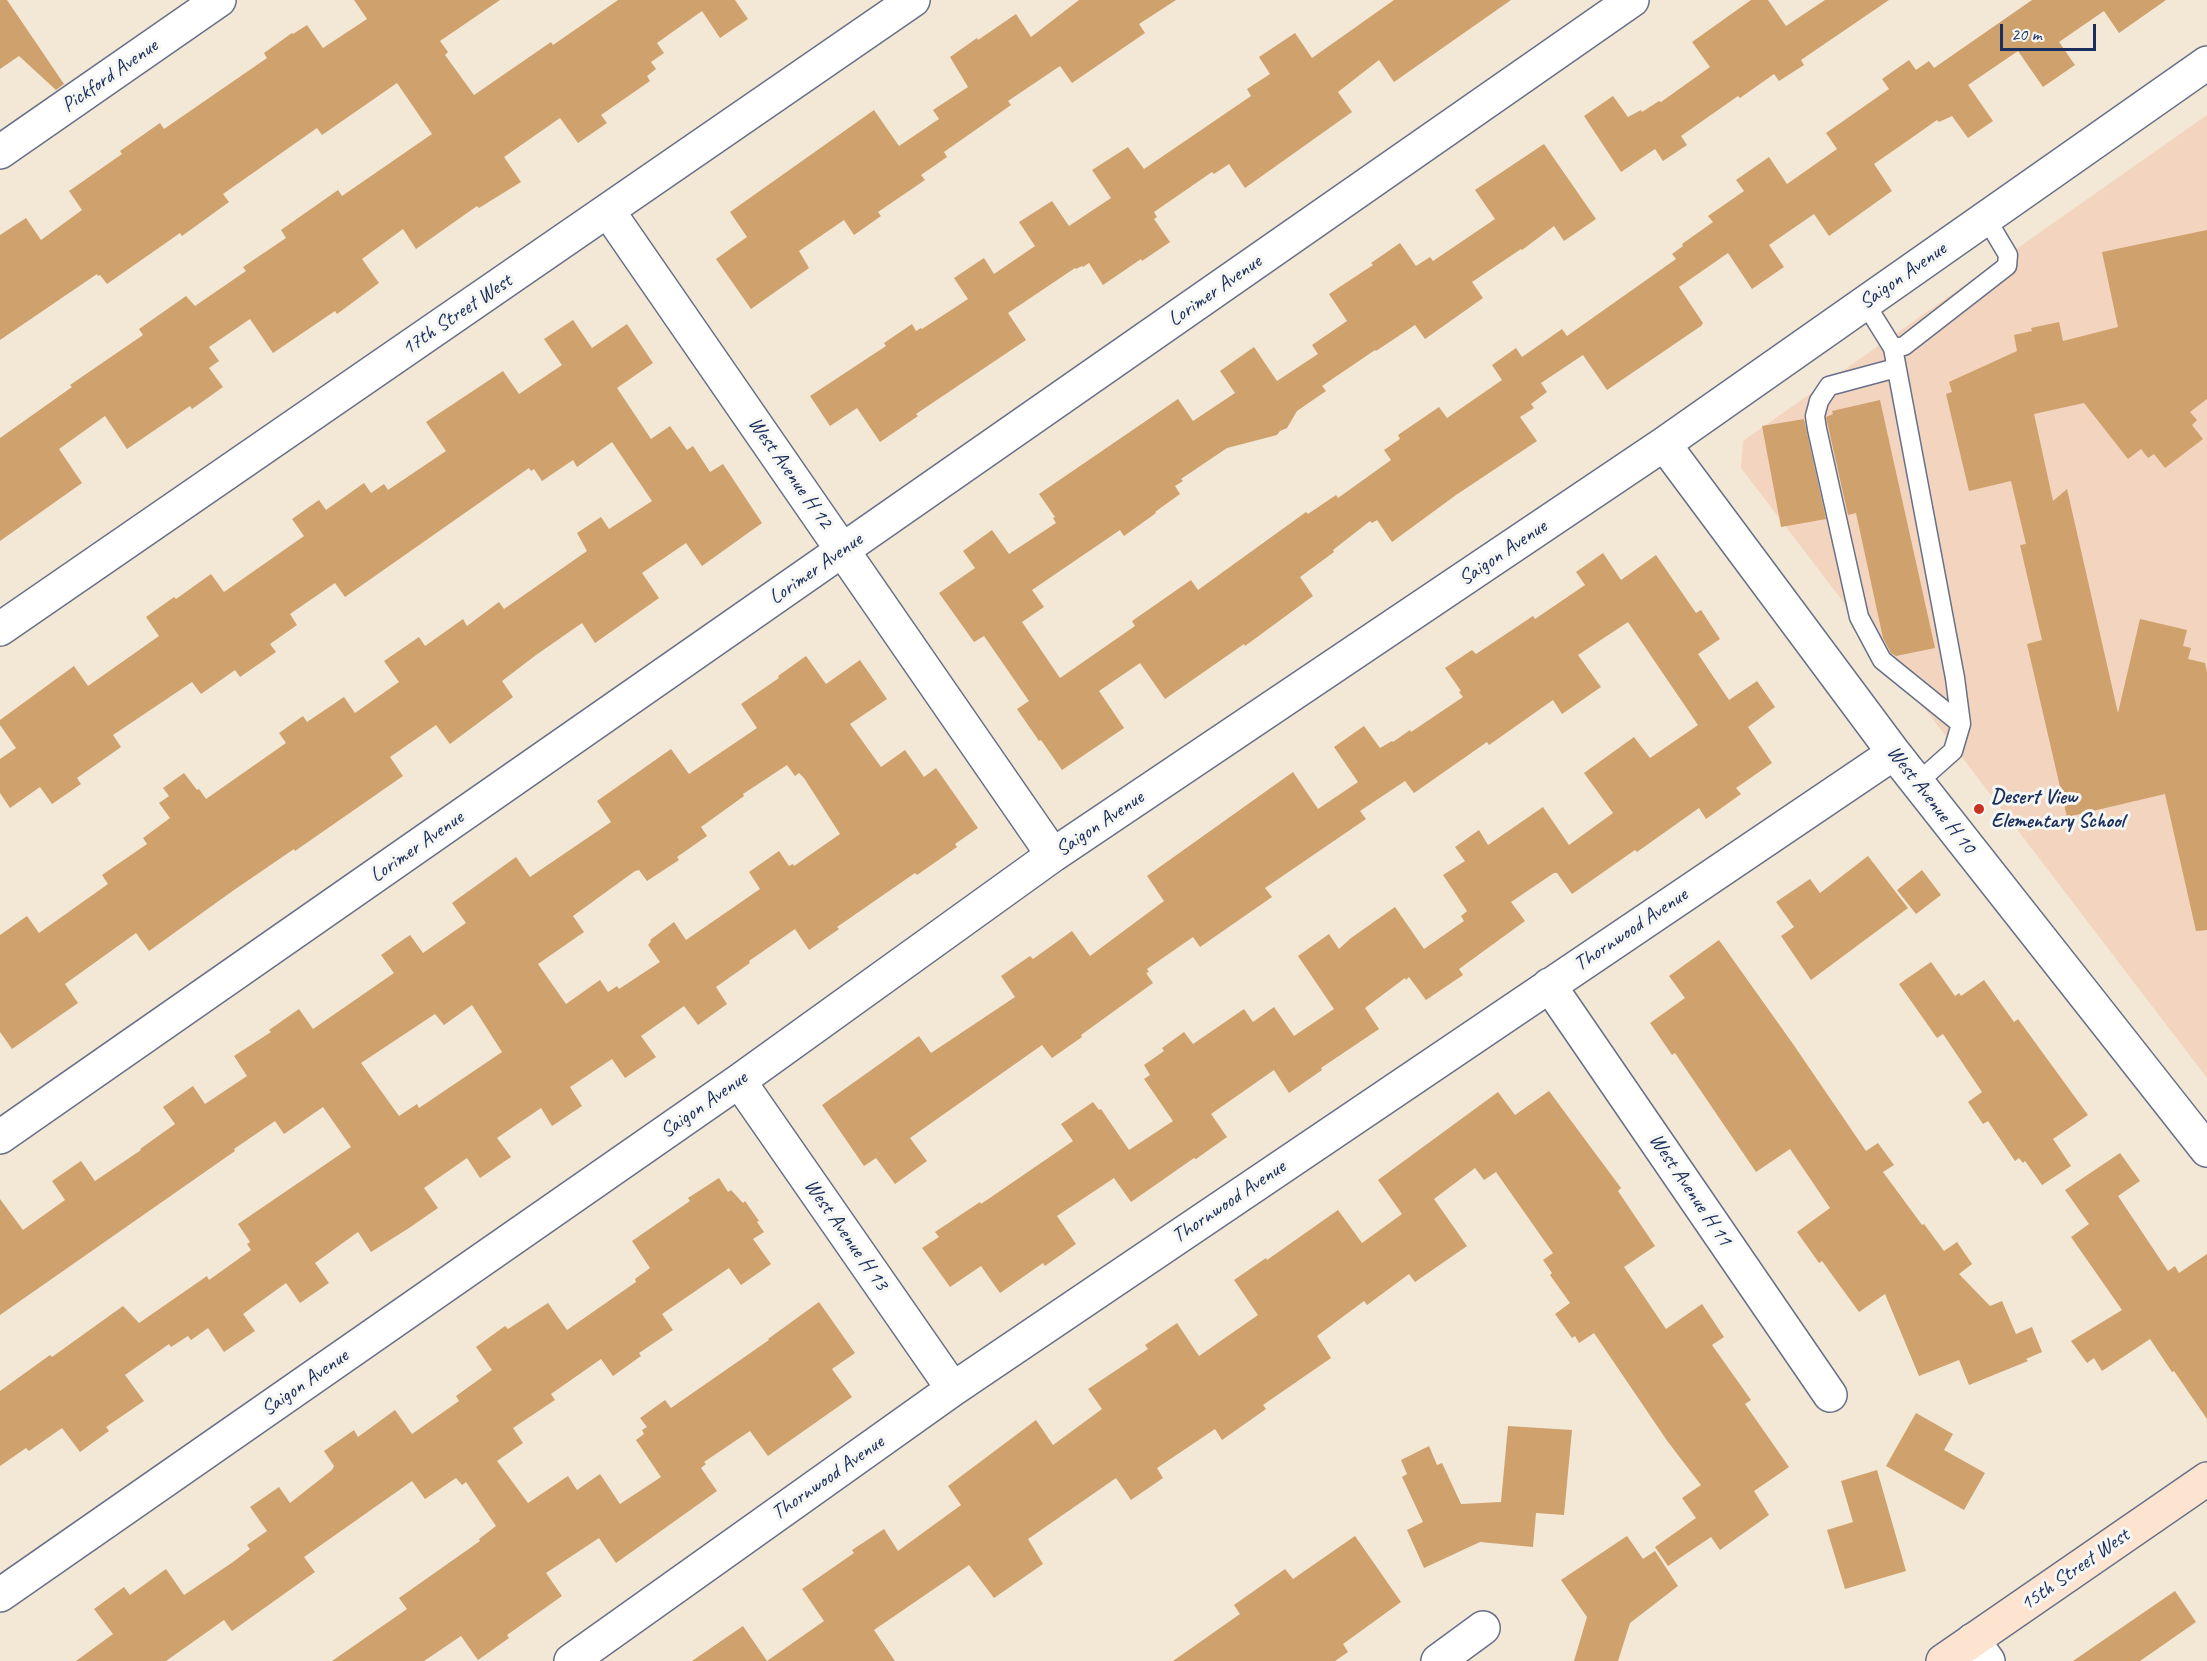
<!DOCTYPE html>
<style>
body{margin:0}
#map{position:relative;width:2207px;height:1661px;overflow:hidden;background:#f3e8d5;font-family:Caveat,sans-serif}
canvas{display:block}
.scale{position:absolute;left:2000px;top:24px;width:96px;height:27px;box-sizing:border-box;border:3px solid #1b2f5e;border-top:0;padding-left:8px;font-size:18px;line-height:21px;white-space:nowrap;color:#1b2f5e;-webkit-text-stroke:4px #f6f6f2;paint-order:stroke}
</style>
<div id="map">
<canvas width="2207" height="1661"></canvas>
<div class="scale">20 m</div>
</div>
<script>
const context = document.querySelector('canvas').getContext('2d');
context.lineJoin = 'round';
function fillPath(path, color) {
  context.fillStyle = color;
  context.fill(path, 'evenodd');
}
function poly(rows) {
  const path = new Path2D();
  for (const r of rows) {
    path.moveTo(r[0], r[1]);
    for (let i = 2; i < r.length; i += 2) path.lineTo(r[i], r[i + 1]);
  }
  return path;
}
function stroke(path, color, width, dash) {
  context.strokeStyle = color;
  context.lineWidth = width;
  context.lineCap = dash ? 'butt' : 'round';
  context.setLineDash(dash || []);
  context.stroke(path);
}
function write(font, color, halo, rows, align = 'center') {
  context.font = font + ' Caveat,sans-serif';
  context.lineWidth = 6;
  context.setLineDash([]);
  context.textBaseline = 'middle';
  context.strokeStyle = halo;
  context.fillStyle = color;
  for (const [text, x, y, turn = 0] of rows) {
    context.save();
    context.translate(x, y);
    context.rotate((+turn || 0) * Math.PI / 180);
    context.textAlign = isNaN(turn) ? turn : align;
    if (halo) context.strokeText(text, 0, 0);
    context.fillText(text, 0, 0);
    context.restore();
  }
}
const built = poly([
 [2207,115,2207,1078,1741,468,1743,441]
]);
const building = poly([
 [0,0,7,0,64,84,56,90,19,56,0,69],
 [354,0,500,0,440,41,448,52,445,55,474,95,551,42,553,45,618,0,735,0,748,19,720,38,702,11,657,43,664,53,651,62,656,69,647,76,650,81,601,115,607,123,578,143,560,118,504,157,521,182,479,208,477,206,416,249,403,229,362,259,379,283,337,314,335,311,273,353,250,319,209,347,219,361,209,368,223,387,192,409,190,406,127,449,105,416,59,449,82,483,0,541,0,438,72,387,70,385,143,335,139,329,186,296,195,306,246,271,243,267,286,238,281,230,338,190,342,196,432,134,397,83,322,135,317,128,223,194,229,202,182,236,180,233,107,284,100,275,98,276,97,274,0,340,0,235,26,218,41,240,82,210,69,191,122,154,120,151,160,123,164,129,267,58,264,53,292,33,293,34,307,25,323,48,367,19],
 [1079,0,1176,0,1139,24,1145,33,1072,83,1060,66,1008,101,1011,105,944,152,947,157,921,175,925,180,878,212,881,216,854,235,844,220,799,251,809,268,751,309,716,259,747,237,730,212,874,110,899,146,939,119,933,110,968,87,950,57,977,38,978,40,1016,14,1031,37],
 [1394,0,1511,0,1394,82,1379,60,1338,92,1352,112,1245,188,1229,164,1214,174,1212,172,1154,212,1157,217,1154,219,1170,242,1142,261,1141,259,1103,285,1089,263,1083,267,1082,266,1076,269,1075,268,1008,313,1026,340,916,414,918,416,880,442,857,408,830,426,810,396,886,346,884,343,912,324,916,331,921,328,922,329,968,299,954,278,984,258,994,274,1035,246,1019,222,1052,201,1069,226,1111,198,1092,170,1128,147,1144,169,1251,96,1247,89,1270,74,1259,57,1295,33,1312,58],
 [1751,0,1768,0,1786,26,1825,0,1889,0,1801,60,1804,65,1779,81,1774,74,1740,98,1738,96,1681,136,1687,145,1663,161,1655,149,1621,172,1584,116,1613,96,1628,117,1641,110,1642,112,1659,101,1661,102,1710,67,1692,42],
 [2032,0,2166,0,2119,33,2104,11,2059,42,2075,65,2043,87,2018,51,1968,85,1993,121,1968,138,1952,116,1939,122,1937,120,1900,146,1874,164,1892,191,1829,236,1814,214,1769,245,1784,267,1752,289,1728,253,1679,287,1703,323,1701,326,1607,390,1583,355,1541,383,1547,392,1531,404,1534,408,1520,417,1537,441,1456,495,1392,542,1377,520,1372,523,1370,521,1333,550,1334,552,1300,577,1313,596,1245,646,1244,644,1165,699,1140,663,1099,691,1124,728,1062,770,1041,740,1039,741,1017,709,1029,701,984,636,974,642,939,593,975,568,963,551,992,530,1009,554,1056,523,1053,518,1055,517,1039,494,1178,399,1193,421,1235,393,1220,371,1254,347,1277,381,1318,354,1312,345,1347,321,1329,294,1373,265,1371,263,1400,243,1416,266,1430,257,1433,261,1495,219,1475,190,1544,144,1596,219,1564,241,1554,226,1522,250,1521,249,1472,282,1483,298,1425,339,1415,325,1376,351,1375,350,1322,386,1326,391,1297,411,1287,428,1280,431,1277,435,1227,448,1181,479,1183,481,1175,486,1180,494,1155,512,1156,513,1124,536,1120,530,1032,590,1044,607,1022,622,1060,678,1135,626,1132,621,1191,580,1198,590,1306,512,1308,514,1336,495,1338,498,1391,460,1384,450,1400,439,1398,435,1439,407,1447,418,1502,380,1492,365,1516,348,1522,357,1562,329,1567,336,1676,259,1672,254,1683,246,1682,244,1713,222,1708,216,1744,191,1736,180,1769,157,1787,184,1837,149,1826,133,1889,89,1882,79,1909,60,1916,70,1929,61,1934,68],
 [2207,230,2207,399,2190,412,2197,420,2192,425,2203,439,2165,468,2154,454,2148,458,2141,449,2128,459,2084,403,2034,414,2053,501,2067,489,2118,713,2140,619,2187,630,2183,646,2191,648,2188,659,2205,663,2207,672,2207,930,2196,931,2165,794,2067,817,2027,644,2042,640,2020,545,2026,544,2011,481,1969,491,1946,394,1952,392,1949,382,2017,351,2014,335,2032,331,2031,328,2059,322,2063,341,2118,327,2102,252],
 [573,320,592,348,627,324,653,363,617,388,651,439,670,426,687,450,693,446,710,472,723,464,762,523,702,566,686,543,642,573,659,598,595,643,582,623,536,655,502,681,513,697,450,744,436,725,390,757,403,776,295,851,294,849,234,890,149,951,136,933,65,984,78,1003,12,1049,0,1032,0,935,27,916,39,933,108,884,102,875,147,844,143,838,170,818,159,803,169,796,163,788,184,773,197,790,199,789,206,799,286,743,279,733,303,716,307,722,344,697,355,713,399,682,384,661,419,637,425,646,463,619,467,626,499,602,504,609,587,551,577,533,601,517,609,529,652,501,612,442,577,467,573,460,542,481,534,469,531,471,529,468,345,597,335,583,290,614,297,625,270,644,276,652,240,677,235,670,201,694,192,682,113,735,121,747,77,778,81,784,52,804,40,787,10,808,0,793,0,759,16,748,0,725,0,720,74,666,88,686,159,636,146,617,174,597,176,599,211,574,224,592,304,536,292,519,319,500,326,510,364,483,371,493,384,484,388,490,446,451,426,422,503,371,519,394,562,365,544,339],
 [1880,400,1935,648,1896,656,1891,653,1883,638,1856,513,1848,515,1826,417,1833,414,1832,411],
 [1804,419,1826,519,1781,527,1762,426],
 [1603,553,1621,580,1656,555,1696,613,1701,610,1720,639,1698,654,1729,700,1757,681,1775,707,1748,727,1772,763,1736,788,1741,794,1706,819,1699,808,1637,852,1635,850,1572,894,1557,873,1554,873,1511,902,1525,921,1459,969,1463,975,1426,1000,1409,977,1406,980,1405,978,1365,1008,1379,1029,1321,1068,1322,1070,1289,1093,1274,1070,1211,1114,1227,1137,1196,1159,1194,1158,1131,1202,1114,1178,1057,1216,1076,1244,1045,1266,1043,1263,1000,1293,981,1266,950,1287,922,1248,939,1237,935,1232,980,1202,981,1204,1073,1141,1061,1124,1093,1102,1099,1110,1101,1109,1129,1150,1173,1121,1144,1079,1150,1075,1144,1065,1164,1051,1162,1048,1184,1032,1193,1044,1244,1009,1253,1022,1274,1007,1294,1036,1334,1009,1298,956,1329,934,1339,949,1351,938,1395,907,1424,949,1464,921,1461,916,1467,911,1443,875,1465,861,1455,847,1479,830,1488,845,1543,807,1569,845,1613,813,1584,773,1634,737,1650,758,1698,725,1628,622,1578,655,1601,687,1562,714,1553,700,1489,745,1487,742,1414,793,1405,781,1360,811,1366,819,1265,888,1272,897,1200,947,1193,937,1147,969,1149,972,1146,973,1153,983,1081,1035,1082,1037,1052,1058,1042,1045,910,1138,927,1161,895,1184,876,1158,864,1166,822,1105,919,1036,931,1053,1015,997,1001,976,1030,956,1033,959,1072,931,1090,956,1164,901,1147,876,1293,772,1318,809,1358,782,1334,747,1364,726,1380,748,1392,741,1393,742,1410,730,1411,732,1463,697,1459,692,1461,691,1445,668,1472,650,1476,654,1533,616,1535,619,1585,585,1576,572],
 [806,656,826,684,860,660,887,699,850,724,881,767,905,750,924,777,936,768,978,828,955,844,957,847,917,875,915,873,837,927,839,929,809,950,795,929,749,961,750,963,716,987,727,1004,698,1025,684,1006,641,1036,656,1057,625,1078,612,1059,570,1087,582,1106,552,1126,541,1108,497,1138,511,1157,480,1178,467,1158,424,1188,438,1208,409,1228,371,1252,358,1232,315,1263,329,1283,300,1303,286,1283,243,1314,255,1331,224,1352,208,1328,191,1340,188,1336,171,1347,169,1344,125,1375,144,1401,106,1427,109,1431,80,1452,62,1428,29,1451,26,1448,0,1466,0,1391,50,1355,52,1357,123,1306,139,1323,207,1276,209,1280,251,1250,247,1244,250,1242,238,1224,351,1147,323,1107,284,1134,275,1121,234,1149,235,1151,0,1315,0,1199,23,1230,65,1200,52,1181,81,1161,95,1181,141,1150,140,1149,175,1124,163,1107,193,1086,205,1104,247,1076,234,1056,271,1032,269,1030,299,1009,313,1029,394,973,381,955,410,935,423,953,466,923,452,903,516,857,530,877,611,822,597,801,671,749,689,774,757,728,741,704,779,678,778,676],
 [787,765,795,776,799,773,804,778,840,834,794,866,793,864,789,866,779,851,749,872,760,889,686,940,674,922,650,940,651,941,648,945,660,962,619,989,617,986,608,992,600,980,566,1004,538,964,584,932,573,916,635,871,639,870,647,881,679,860,677,857,707,836,701,827,744,796,743,794],
 [472,1005,502,1052,419,1108,417,1104,399,1116,361,1063,435,1014,444,1025],
 [1868,856,1908,908,1811,980,1781,936,1794,927,1776,902,1810,879,1820,893],
 [1922,870,1941,895,1916,914,1897,890],
 [1719,940,1793,1044,1866,1151,1878,1143,1894,1165,1883,1172,1922,1225,1924,1224,1944,1251,1957,1242,1972,1264,1959,1274,1990,1306,2002,1301,2016,1334,2032,1327,2042,1352,2026,1359,2028,1361,1969,1385,1959,1360,1919,1376,1885,1294,1859,1312,1822,1261,1819,1263,1797,1232,1830,1208,1790,1149,1756,1172,1675,1053,1672,1055,1650,1023,1685,998,1669,976],
 [1931,962,1955,996,1959,993,1961,996,1984,980,2014,1022,2018,1019,2088,1115,2053,1139,2071,1166,2042,1185,2025,1161,2023,1163,2019,1158,2015,1161,1988,1121,1983,1124,1968,1102,1982,1092,1943,1034,1937,1038,1899,984],
 [1549,1091,1621,1188,1618,1191,1655,1246,1624,1267,1666,1329,1702,1304,1724,1337,1712,1345,1751,1400,1745,1404,1789,1467,1754,1491,1769,1515,1720,1550,1711,1537,1668,1566,1655,1547,1696,1518,1682,1498,1701,1485,1668,1442,1594,1333,1579,1343,1575,1336,1572,1338,1555,1314,1570,1303,1550,1275,1552,1273,1543,1260,1553,1253,1496,1172,1484,1180,1475,1168,1434,1199,1467,1246,1415,1282,1409,1274,1367,1305,1364,1301,1317,1336,1331,1358,1263,1405,1266,1409,1222,1440,1215,1429,1157,1468,1163,1478,1131,1500,1116,1478,1028,1539,1043,1564,994,1598,969,1565,874,1630,895,1661,692,1661,743,1626,767,1661,824,1621,802,1589,854,1553,852,1550,884,1529,898,1551,961,1505,948,1486,1036,1420,1053,1445,1102,1409,1088,1389,1148,1349,1145,1345,1177,1323,1199,1356,1258,1315,1234,1280,1266,1258,1267,1260,1338,1210,1362,1243,1402,1214,1378,1180,1498,1092,1515,1115],
 [2120,1153,2140,1181,2118,1196,2168,1271,2175,1266,2179,1273,2207,1254,2207,1419,2174,1371,2172,1372,2150,1339,2102,1371,2094,1358,2087,1363,2071,1341,2122,1310,2071,1237,2089,1224,2065,1190],
 [719,1178,728,1192,731,1190,743,1203,745,1201,759,1221,757,1222,764,1232,753,1239,771,1264,741,1285,729,1268,662,1314,673,1330,639,1353,641,1356,613,1376,601,1359,551,1394,555,1400,513,1428,523,1443,497,1461,528,1503,568,1476,577,1490,600,1474,620,1504,661,1477,636,1440,644,1434,642,1430,647,1427,640,1418,665,1400,671,1408,769,1340,768,1339,819,1302,855,1353,832,1369,852,1397,768,1456,750,1431,704,1462,706,1464,701,1468,717,1491,616,1563,599,1538,546,1573,562,1596,507,1635,509,1638,478,1660,461,1636,424,1661,332,1661,407,1609,399,1598,480,1541,479,1539,496,1526,466,1482,462,1485,456,1478,425,1499,412,1481,304,1557,315,1572,232,1631,224,1620,166,1661,76,1661,113,1634,94,1609,124,1587,130,1595,166,1569,184,1595,233,1562,250,1549,247,1545,267,1531,250,1507,279,1487,290,1503,332,1470,334,1466,324,1451,354,1430,358,1437,395,1410,412,1434,459,1401,456,1396,492,1370,476,1347,505,1326,508,1329,548,1303,567,1330,636,1282,635,1279,650,1268,632,1241,690,1201,688,1198],
 [1916,1413,1953,1434,1944,1450,1985,1473,1964,1510,1886,1466],
 [1508,1426,1572,1430,1564,1515,1536,1513,1533,1547,1480,1542,1424,1568,1407,1530,1423,1522,1402,1477,1407,1474,1401,1460,1429,1446,1437,1465,1442,1463,1461,1504,1501,1502],
 [1877,1470,1906,1571,1845,1589,1827,1530,1853,1522,1841,1481],
 [1355,1536,1401,1602,1343,1644,1348,1652,1335,1661,1173,1661,1240,1614,1234,1605,1285,1569,1293,1579],
 [1627,1536,1643,1559,1655,1551,1678,1586,1630,1623,1618,1661,1574,1661,1587,1617,1561,1580],
 [2175,1591,2196,1622,2140,1661,2073,1661]
]);
const lane = poly([
 [1865,303,1893,348,1955,678,1961,724,1953,751,1917,783],
 [1893,348,1904,346,2007,266,2008,255,1986,218],
 [1896,368,1829,386,1819,401,1815,416,1817,429,1859,617,1882,660,1961,724]
]);
const street = poly([
 [0,152,219,0],
 [608,211,1053,855],
 [1664,444,1894,753,2207,1150],
 [0,629,913,0],
 [1549,985,1830,1395],
 [739,1081,953,1389],
 [0,1137,1632,0],
 [0,1595,739,1081,1053,855,1664,444,2207,63],
 [1973,1640,1988,1661],
 [571,1661,953,1389,1894,753],
 [1438,1661,1483,1628]
]);
const secondary = poly([
 [1943,1661,2207,1479]
]);
const markers = [
 [1979,809,6,"#c8321e"]
];
const streetNames = [
 ["Pickford Avenue",110,76,-35],
 ["Saigon Avenue",1903,276,-35],
 ["Lorimer Avenue",1215,291,-35],
 ["17th Street West",457,315,-34],
 ["West Avenue H 12",790,473,55],
 ["Saigon Avenue",1503,553,-34],
 ["Lorimer Avenue",816,569,-35],
 ["West Avenue H 10",1931,800,52],
 ["Saigon Avenue",1100,824,-34],
 ["Lorimer Avenue",417,847,-35],
 ["Thornwood Avenue",1631,930,-34],
 ["Saigon Avenue",704,1105,-35],
 ["West Avenue H 11",1690,1190,56],
 ["Thornwood Avenue",1229,1202,-34],
 ["West Avenue H 13",846,1235,55],
 ["Saigon Avenue",305,1383,-35],
 ["Thornwood Avenue",828,1478,-35],
 ["15th Street West",2075,1570,-35]
];
const poiNames = [
 ["Desert View",1991,797],
 ["Elementary School",1991,821]
];
fillPath(built, '#f3d4be');
fillPath(building, '#cfa16d');
stroke(lane, '#677088', 21);
stroke(street, '#677088', 36);
stroke(secondary, '#677088', 36);
stroke(lane, '#fff', 18);
stroke(street, '#fff', 33);
stroke(secondary, '#fde4d1', 33);
for (const [x, y, r, color] of markers) {
  const dot = new Path2D();
  dot.arc(x, y, r, 0, 2 * Math.PI);
  context.fillStyle = color;
  context.fill(dot);
  stroke(dot, '#f6f6f2', 2);
}
write('21px', '#1b2f5e', '#f6f6f2', streetNames);
write('bold 21px', '#1b2f5e', '#f6f6f2', poiNames, 'left');
</script>
